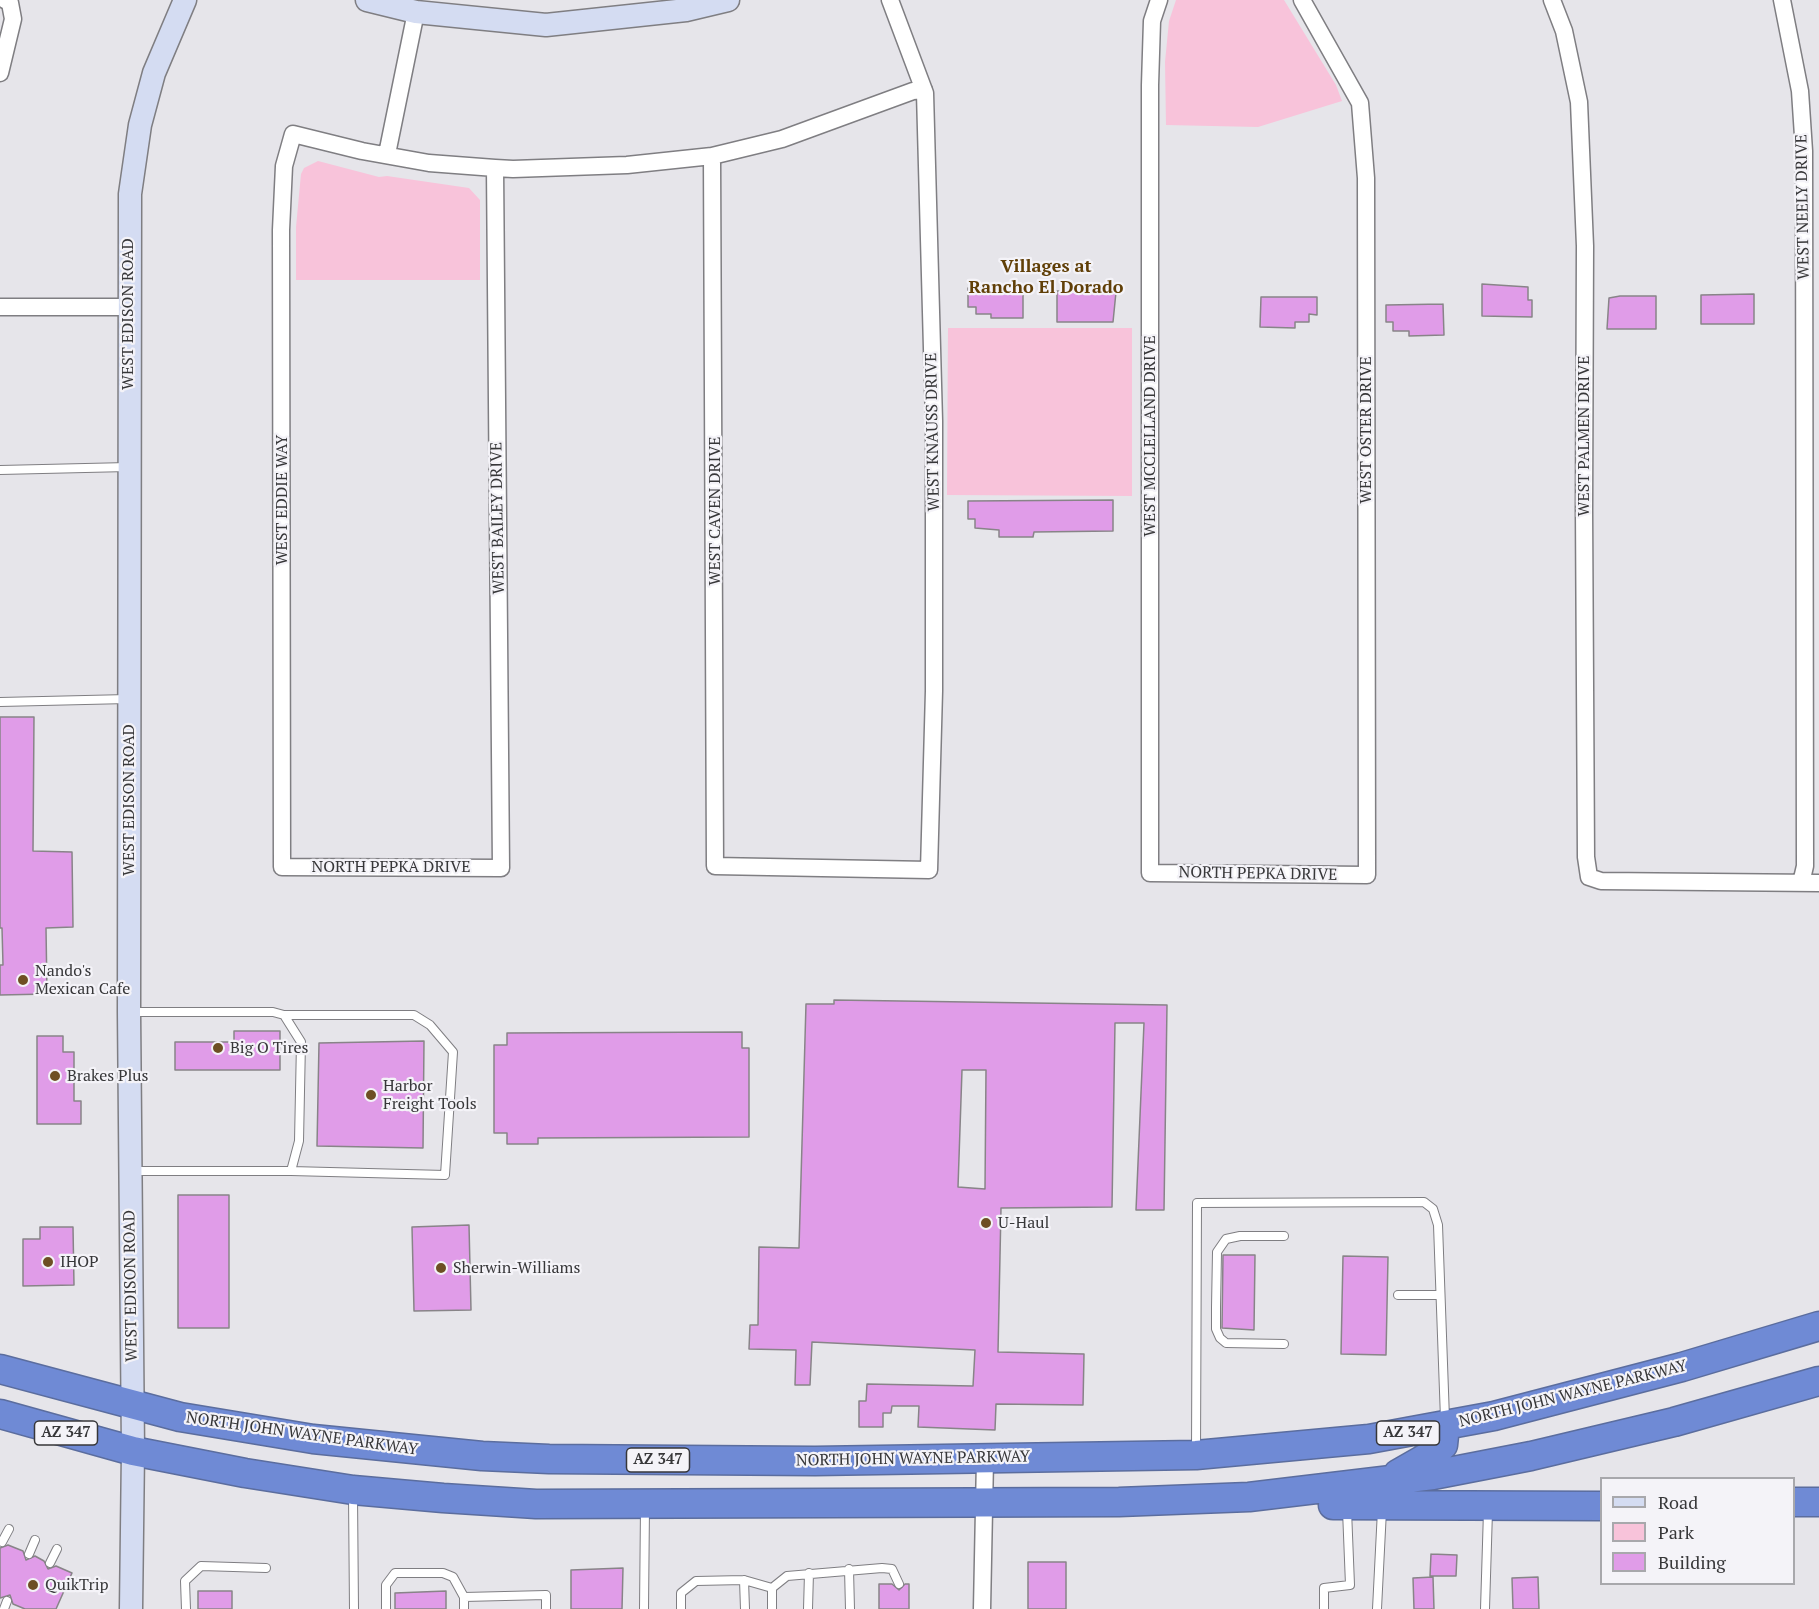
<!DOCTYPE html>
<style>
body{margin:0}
#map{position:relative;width:1819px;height:1609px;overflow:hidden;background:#e6e5ea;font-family:"PT Serif",serif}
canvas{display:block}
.legend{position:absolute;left:1600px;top:1477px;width:195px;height:108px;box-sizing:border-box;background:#f4f3f8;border:2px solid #a8a8ac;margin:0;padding:8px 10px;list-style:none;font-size:18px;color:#373739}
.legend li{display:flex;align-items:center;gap:12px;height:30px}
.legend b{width:30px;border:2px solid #a8a8ac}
</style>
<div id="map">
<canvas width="1819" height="1609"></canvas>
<ul class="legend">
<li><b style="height:8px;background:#d4dcf2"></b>Road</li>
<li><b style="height:16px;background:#f8c3da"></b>Park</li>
<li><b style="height:16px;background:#e09ce8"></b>Building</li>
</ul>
</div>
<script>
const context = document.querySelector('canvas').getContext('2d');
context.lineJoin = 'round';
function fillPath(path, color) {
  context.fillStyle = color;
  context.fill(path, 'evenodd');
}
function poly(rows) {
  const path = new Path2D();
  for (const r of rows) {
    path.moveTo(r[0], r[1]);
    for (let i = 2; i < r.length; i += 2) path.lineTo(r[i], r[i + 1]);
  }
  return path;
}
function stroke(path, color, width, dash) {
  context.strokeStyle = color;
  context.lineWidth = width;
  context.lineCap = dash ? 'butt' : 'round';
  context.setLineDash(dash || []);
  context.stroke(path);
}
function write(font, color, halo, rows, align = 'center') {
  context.font = font + ' "PT Serif",serif';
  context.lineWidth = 4.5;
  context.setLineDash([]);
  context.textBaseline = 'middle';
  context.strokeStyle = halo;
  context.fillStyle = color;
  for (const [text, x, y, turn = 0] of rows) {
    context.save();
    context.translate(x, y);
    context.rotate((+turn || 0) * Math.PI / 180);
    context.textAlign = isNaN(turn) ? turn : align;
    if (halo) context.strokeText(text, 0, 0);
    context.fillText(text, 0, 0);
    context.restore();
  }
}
const green = poly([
 [1176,0,1284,0,1336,85,1342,101,1258,127,1166,125,1165,62,1169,21],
 [318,161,379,177,387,176,469,188,480,200,480,280,296,280,296,227,301,174,304,168],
 [948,328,1132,328,1132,496,947,495]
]);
const building = poly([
 [1482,284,1528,287,1528,300,1532,300,1532,317,1482,316,1482,284],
 [1023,287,1023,318,991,318,991,314,976,314,976,307,968,307,968,288,1023,287],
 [1057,291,1116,292,1113,322,1057,322,1057,291],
 [1754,294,1754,324,1701,324,1701,295,1754,294],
 [1620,296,1656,296,1656,329,1607,329,1609,298,1620,296],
 [1261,297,1317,297,1317,315,1309,314,1309,322,1295,322,1295,328,1260,327,1261,297],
 [1443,304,1444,335,1409,336,1409,331,1393,331,1393,322,1386,322,1386,305,1443,304],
 [1113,500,1113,531,1034,532,1033,537,999,537,999,530,975,528,975,519,968,519,968,501,1113,500],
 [0,717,34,717,33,851,72,852,73,927,46,928,47,994,0,995,0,965,3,965,2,928,0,928,0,717],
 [834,1000,1167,1005,1164,1210,1136,1210,1144,1023,1115,1023,1112,1207,1001,1208,998,1352,1084,1354,1083,1405,996,1404,995,1430,918,1427,919,1406,892,1406,891,1413,883,1413,883,1427,859,1427,859,1401,866,1401,867,1384,973,1386,975,1350,812,1342,810,1385,795,1385,796,1350,749,1349,750,1325,758,1325,759,1247,799,1248,806,1004,834,1004,834,1000],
 [962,1070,986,1070,985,1189,958,1187,962,1070],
 [234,1031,280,1031,280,1070,175,1070,175,1042,234,1042,234,1031],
 [742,1032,742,1048,749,1048,749,1137,538,1138,538,1144,507,1144,507,1133,494,1133,494,1045,507,1045,507,1033,742,1032],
 [37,1036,63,1036,63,1052,74,1052,74,1101,81,1101,81,1124,37,1124,37,1036],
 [424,1041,423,1148,317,1146,319,1043,424,1041],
 [178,1195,229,1195,229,1328,178,1328,178,1195],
 [469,1225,471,1310,414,1311,412,1227,469,1225],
 [40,1227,73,1227,74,1285,23,1286,23,1239,40,1239,40,1227],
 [1223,1255,1255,1255,1254,1330,1222,1328,1223,1255],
 [1343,1256,1388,1257,1386,1355,1341,1354,1343,1256],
 [8,1545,23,1551,26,1560,35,1556,44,1561,48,1569,56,1566,72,1573,56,1609,25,1609,13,1604,10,1595,0,1598,0,1548,8,1545],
 [1431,1554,1457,1555,1456,1576,1430,1576,1431,1554],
 [1028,1562,1066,1562,1066,1609,1028,1609,1028,1562],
 [623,1568,622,1609,571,1609,571,1570,623,1568],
 [1433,1577,1434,1609,1414,1609,1413,1578,1433,1577],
 [1538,1577,1539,1609,1513,1609,1512,1578,1538,1577],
 [879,1584,892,1584,899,1590,905,1584,909,1584,909,1609,879,1609,879,1584],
 [198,1591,232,1591,232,1609,198,1609,198,1591],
 [446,1591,446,1609,395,1609,395,1593,446,1591]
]);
const lane = poly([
 [0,470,128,467],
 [0,702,128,699],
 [131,1012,273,1012,284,1015,301,1042,299,1141,291,1171,133,1171],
 [284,1015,414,1015,430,1025,453,1052,445,1175,291,1171],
 [1398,1295,1439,1295],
 [1284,1344,1226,1343,1220,1338,1216,1329,1216,1307,1217,1252,1226,1239,1240,1236,1284,1236],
 [1196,1451,1197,1203,1424,1202,1433,1209,1438,1225,1445,1419],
 [353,1495,354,1609],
 [2,1542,9,1529],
 [29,1554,35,1540],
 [50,1563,57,1549],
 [849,1569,850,1609],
 [744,1580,745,1609],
 [772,1588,772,1609],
 [4,1609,7,1601],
 [186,1609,185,1581,201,1566,266,1568],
 [386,1609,386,1585,395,1573,443,1573,453,1577,464,1597],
 [464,1609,464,1597,546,1595,546,1609],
 [644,1609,645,1507],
 [681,1609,681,1593,696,1581,744,1580,772,1588,787,1576,882,1568,892,1569,899,1584],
 [808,1609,809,1573],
 [1324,1609,1324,1588,1350,1585,1347,1510],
 [1377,1609,1382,1510],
 [1485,1609,1488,1511]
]);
const street = poly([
 [1159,0,1152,21,1150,85,1150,873,1367,875,1366,178,1360,103,1302,0],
 [1552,0,1564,31,1579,102,1585,246,1584,510,1586,857,1589,877,1601,881,1819,883],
 [1782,0,1800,91,1804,151,1805,866,1801,883],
 [0,73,13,19,10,3,5,0],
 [387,154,416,12],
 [712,156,715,866,929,870,934,691,934,421,925,93,890,0],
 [495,168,501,868,282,867,281,230,284,166,293,134,362,151,429,163,495,168,513,169,627,165,712,156,782,139,913,91,924,90],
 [0,307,128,307],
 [982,1609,985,1459]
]);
const secondary = poly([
 [367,0,416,12,546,25,686,10,728,0],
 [131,1609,133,1451,129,1012,130,194,140,125,154,73,185,0]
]);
const highway = poly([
 [0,1369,180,1417,313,1439,482,1456,549,1459,815,1461,1196,1455,1369,1439,1494,1416,1682,1367,1819,1326],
 [0,1414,133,1451,245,1473,353,1490,443,1498,536,1504,1119,1502,1249,1497,1433,1475,1531,1456,1674,1422,1819,1381],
 [1398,1474,1433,1454,1443,1445,1445,1426],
 [1794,1502,1819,1502],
 [1333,1505,1602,1506]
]);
const markers = [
 [23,980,6,"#6e4f24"],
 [218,1048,6,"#6e4f24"],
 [55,1076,6,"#6e4f24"],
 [371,1095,6,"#6e4f24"],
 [986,1223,6,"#6e4f24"],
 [48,1262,6,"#6e4f24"],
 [441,1268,6,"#6e4f24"],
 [33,1585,6,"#6e4f24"]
];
const shields = [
 [66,1433,63],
 [1408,1433,63],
 [658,1460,63]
];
const shieldNames = [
 ["AZ 347",66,1433],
 ["AZ 347",1408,1433],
 ["AZ 347",658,1460]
];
const streetNames = [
 ["WEST NEELY DRIVE",1803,207,-91],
 ["WEST EDISON ROAD",128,314,-90],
 ["WEST OSTER DRIVE",1366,430,-90],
 ["WEST KNAUSS DRIVE",933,432,-91],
 ["WEST MCCLELLAND DRIVE",1150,436,-90],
 ["WEST PALMEN DRIVE",1584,436,-90],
 ["WEST EDDIE WAY",282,500,-90],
 ["WEST CAVEN DRIVE",715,511,-90],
 ["WEST BAILEY DRIVE",498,518,-91],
 ["WEST EDISON ROAD",129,800,-90],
 ["NORTH PEPKA DRIVE",391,867],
 ["NORTH PEPKA DRIVE",1258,874,1],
 ["WEST EDISON ROAD",131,1286,-91],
 ["NORTH JOHN WAYNE PARKWAY",1573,1394,-14],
 ["NORTH JOHN WAYNE PARKWAY",302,1434,8],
 ["NORTH JOHN WAYNE PARKWAY",913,1459,-1]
];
const poiNames = [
 ["Nando's",35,971],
 ["Mexican Cafe",35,989],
 ["Big O Tires",230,1048],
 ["Brakes Plus",67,1076],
 ["Harbor",383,1086],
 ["Freight Tools",383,1104],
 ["U-Haul",998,1223],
 ["IHOP",60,1262],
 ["Sherwin-Williams",453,1268],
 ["QuikTrip",45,1585]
];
const neighbourhoodNames = [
 ["Villages at",1046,267],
 ["Rancho El Dorado",1046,288]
];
fillPath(green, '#f8c3da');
fillPath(building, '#e09ce8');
stroke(building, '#888488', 1.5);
stroke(lane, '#7f7e82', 10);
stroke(street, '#7f7e82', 19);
stroke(secondary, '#7f7e82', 25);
stroke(highway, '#5b6d9e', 31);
stroke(lane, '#fff', 8);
stroke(street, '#fff', 16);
stroke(secondary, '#d4dcf2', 22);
stroke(highway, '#6f8ad5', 28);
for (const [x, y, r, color] of markers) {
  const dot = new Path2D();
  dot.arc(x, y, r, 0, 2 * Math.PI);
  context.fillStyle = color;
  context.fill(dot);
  stroke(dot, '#f4f3f8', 2);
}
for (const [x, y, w] of shields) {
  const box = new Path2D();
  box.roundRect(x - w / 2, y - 12, w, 24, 4.5);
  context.fillStyle = '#f4f3f8';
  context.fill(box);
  stroke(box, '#373739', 1.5);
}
write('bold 15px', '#373739', null, shieldNames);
write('16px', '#373739', '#f4f3f8', streetNames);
write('16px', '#373739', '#f4f3f8', poiNames, 'left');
write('bold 18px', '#603f07', '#f4f3f8', neighbourhoodNames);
</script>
